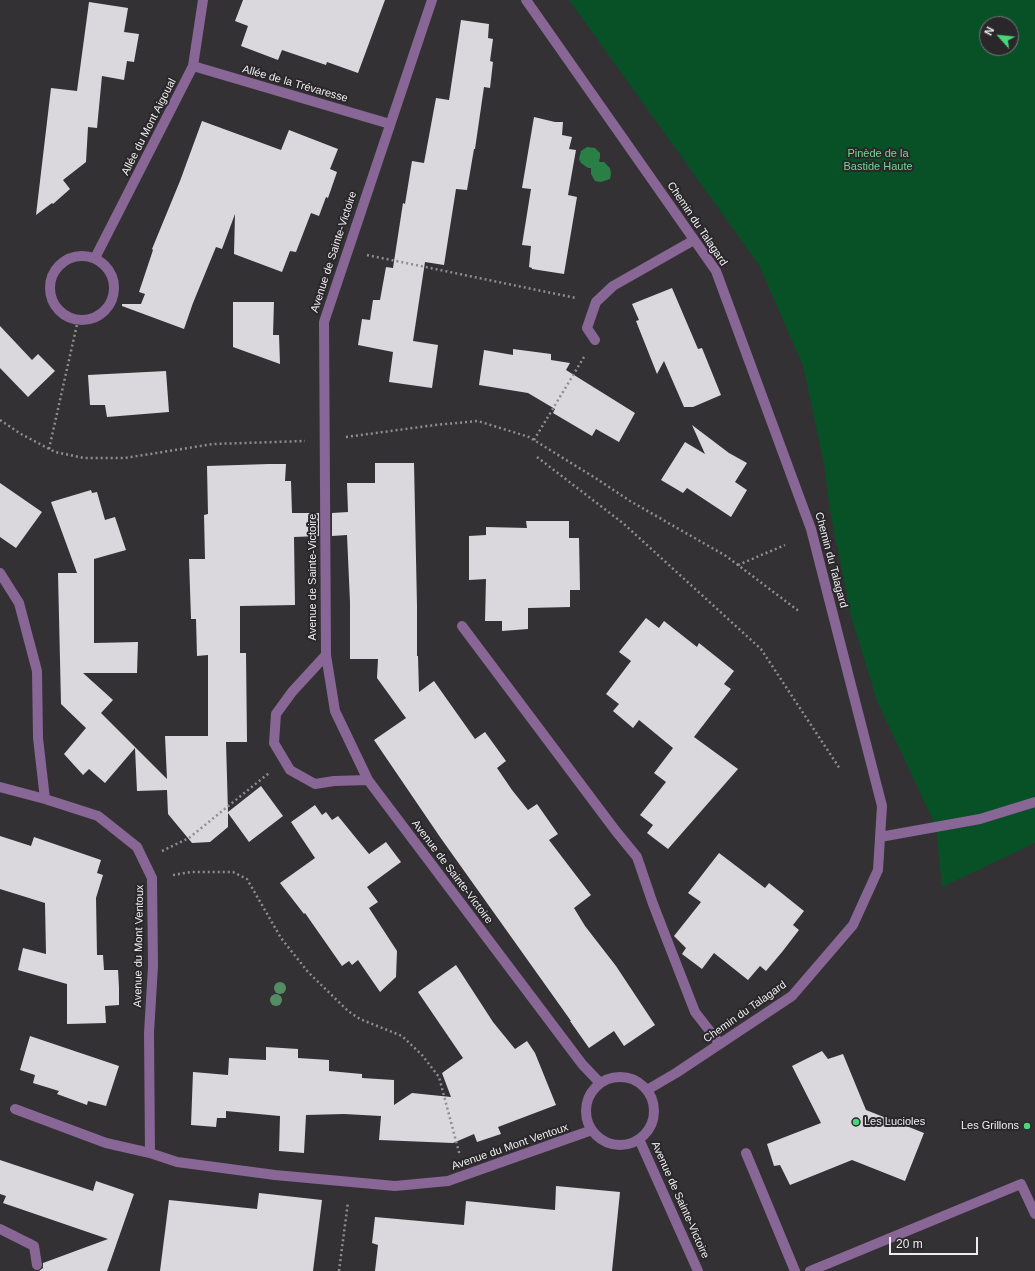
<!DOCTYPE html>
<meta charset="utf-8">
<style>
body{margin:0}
#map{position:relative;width:1035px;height:1271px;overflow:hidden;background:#343135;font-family:Helvetica,sans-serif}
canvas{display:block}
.north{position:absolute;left:979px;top:16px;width:40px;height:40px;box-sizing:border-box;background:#2a272b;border:1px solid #787679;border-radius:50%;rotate:297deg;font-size:11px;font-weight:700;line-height:16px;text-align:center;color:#eeedef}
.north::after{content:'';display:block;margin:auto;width:14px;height:18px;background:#47d779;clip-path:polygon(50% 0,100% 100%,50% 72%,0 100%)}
.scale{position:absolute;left:889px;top:1237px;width:89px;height:18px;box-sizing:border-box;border:2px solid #eeedef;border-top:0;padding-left:5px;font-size:12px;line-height:14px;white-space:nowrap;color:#eeedef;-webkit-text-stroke:3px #2a272b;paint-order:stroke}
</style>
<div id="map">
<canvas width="1035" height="1271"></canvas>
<div class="north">N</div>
<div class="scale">20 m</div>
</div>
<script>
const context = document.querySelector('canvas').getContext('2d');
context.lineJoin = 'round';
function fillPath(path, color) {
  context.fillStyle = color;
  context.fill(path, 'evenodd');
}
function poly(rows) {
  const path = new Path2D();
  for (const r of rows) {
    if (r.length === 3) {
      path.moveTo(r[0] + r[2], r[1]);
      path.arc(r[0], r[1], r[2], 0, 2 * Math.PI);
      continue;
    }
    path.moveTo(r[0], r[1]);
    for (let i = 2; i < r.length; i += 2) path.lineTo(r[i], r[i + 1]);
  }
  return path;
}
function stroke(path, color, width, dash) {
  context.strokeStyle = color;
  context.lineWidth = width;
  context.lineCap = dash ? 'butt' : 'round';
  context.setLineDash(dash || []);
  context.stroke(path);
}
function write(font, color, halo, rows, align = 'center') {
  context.font = font + ' Helvetica,sans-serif';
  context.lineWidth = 4;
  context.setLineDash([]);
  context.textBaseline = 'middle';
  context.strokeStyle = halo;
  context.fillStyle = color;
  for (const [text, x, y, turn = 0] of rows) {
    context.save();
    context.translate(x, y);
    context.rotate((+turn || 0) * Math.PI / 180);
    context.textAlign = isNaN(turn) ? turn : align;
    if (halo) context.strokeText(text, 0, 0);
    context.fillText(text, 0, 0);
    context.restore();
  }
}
const green = poly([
 [569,0,1035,0,1035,843,942,887,936,827,877,701,851,616,830,511,824,464,803,366,759,265],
 [987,24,1011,24,1011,48,987,48]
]);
const water = poly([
 [587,147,595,148,600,153,600,157,599,162,604,162,610,168,611,174,610,179,601,182,595,181,591,174,591,168,588,168,581,163,579,159,581,151]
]);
const building = poly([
 [243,0,385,0,358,73,327,62,326,65,282,50,278,60,241,46,248,26,235,21],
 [89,2,128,8,124,32,139,34,134,62,127,61,124,80,102,76,97,128,88,127,86,162,63,180,70,189,53,204,52,203,36,215,51,88,77,91],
 [461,20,489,24,488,38,493,39,490,61,493,62,490,88,484,87,475,149,474,149,467,190,456,189,444,265,425,262,413,341,438,345,432,388,389,382,393,352,358,345,362,319,370,320,373,300,380,300,386,267,393,268,403,203,405,204,412,161,424,163,436,98,449,100],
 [534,117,555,122,563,122,562,135,572,137,569,149,576,150,568,195,577,197,564,274,532,269,532,268,529,267,531,246,522,245,531,189,522,188],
 [202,121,281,150,289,130,338,149,330,169,337,172,328,198,326,197,319,216,311,213,296,252,290,251,282,272,234,254,235,214,222,249,216,247,193,303,184,329,122,306,122,304,141,304,145,294,139,292,153,250,152,249,180,181],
 [672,288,698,349,702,348,721,395,693,407,684,407,664,361,657,374,636,321,639,320,632,304],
 [233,302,274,302,273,335,279,335,280,364,233,347],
 [0,326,32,360,38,354,55,371,28,397,0,368],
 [513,349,551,354,551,360,570,363,566,370,635,413,619,442,596,429,592,436,553,413,555,409,528,393,479,385,484,350,513,355],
 [166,371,169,412,107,417,105,405,90,405,88,375],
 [692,425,729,453,747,463,735,482,747,490,731,517,687,488,683,493,661,480,685,442,705,454],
 [375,463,414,463,417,606,417,656,418,656,419,692,434,681,475,739,485,732,506,761,497,768,512,790,528,810,537,804,558,834,549,840,591,895,574,908,585,926,616,966,655,1025,624,1046,614,1031,589,1048,570,1021,571,1021,440,837,374,740,406,718,377,678,378,659,350,659,350,602,347,535,332,536,332,513,348,512,347,483,375,483],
 [269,464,286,464,285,481,291,481,292,513,319,513,319,536,294,537,295,605,240,606,240,653,246,653,247,742,226,742,228,812,261,786,283,816,249,842,228,813,228,827,210,842,192,843,168,814,167,790,137,791,135,748,105,783,89,769,83,775,64,754,86,728,61,704,58,573,77,573,51,502,91,490,92,493,97,492,105,520,115,517,126,550,94,559,94,643,138,642,137,673,83,673,113,700,101,713,167,779,165,736,208,736,208,655,197,656,196,619,191,619,189,559,205,559,204,515,208,514,207,466],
 [0,483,42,512,16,548,0,537],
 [526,521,569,521,569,538,579,538,580,590,570,590,570,607,528,608,528,629,502,631,502,621,485,621,486,579,469,580,469,536,486,535,486,527,527,528],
 [646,618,659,628,664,621,697,647,699,643,734,671,724,684,731,689,694,737,738,769,668,849,647,833,653,825,640,815,666,782,654,773,673,748,639,720,633,728,613,711,619,704,606,694,631,661,619,652],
 [315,805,322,815,326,812,332,820,338,816,369,854,386,842,401,862,367,887,378,902,369,908,397,951,396,977,380,992,358,960,352,965,349,961,342,966,305,913,304,914,280,883,315,858,291,822],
 [0,836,31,846,34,837,101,860,97,873,103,875,96,898,97,955,103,955,104,970,118,970,119,988,119,1005,105,1006,106,1023,67,1024,67,984,18,970,23,948,46,954,45,903,0,889],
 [719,853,765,888,769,883,804,911,793,925,799,930,782,952,766,971,760,966,748,980,714,953,702,969,682,954,686,948,674,936,701,902,688,893],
 [456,965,493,1022,515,1049,527,1041,535,1053,556,1105,498,1127,501,1134,477,1142,474,1134,453,1143,379,1140,381,1116,344,1114,306,1115,304,1153,279,1151,280,1116,226,1111,226,1118,217,1118,216,1127,191,1125,193,1072,228,1075,229,1058,266,1060,266,1047,298,1049,298,1058,329,1060,329,1071,362,1074,362,1078,394,1080,394,1105,412,1093,451,1097,442,1073,463,1058,418,992],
 [30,1036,119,1066,106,1106,88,1101,87,1105,57,1094,59,1091,33,1083,35,1075,20,1070],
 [822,1051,828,1059,843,1054,866,1110,924,1133,905,1181,852,1160,790,1185,780,1165,774,1166,767,1144,821,1123,792,1066],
 [0,1160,93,1191,96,1181,134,1194,107,1271,39,1271,43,1268,43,1263,108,1239,3,1203,6,1196,0,1194],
 [556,1186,620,1192,612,1271,375,1271,378,1245,372,1243,375,1217,464,1225,466,1201,555,1210],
 [259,1193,322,1200,313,1271,160,1271,169,1200,257,1209]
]);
const path = poly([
 [367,255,576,298],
 [0,420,21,434,55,452,84,458,125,458,213,444,305,441],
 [346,437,435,425,478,421,529,437,597,479,630,501,726,556,800,612],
 [534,440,584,357],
 [49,449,78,320],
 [537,457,624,524,761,649,840,769],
 [738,565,785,545],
 [162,851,189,838,269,773],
 [173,875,191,872,233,872,247,879,281,938,308,972,348,1011,360,1019,402,1036,422,1055,439,1077,460,1156],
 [339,1271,348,1202]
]);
const minor = poly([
 [432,0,324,322,326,655,335,711,368,780,582,1064,600,1083],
 [526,0,716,271,811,529,882,806,878,870,853,925,792,996,676,1073,647,1090],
 [193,66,390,124],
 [82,288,32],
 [95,258,193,66,203,0],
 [595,340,587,328,596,302,613,286,694,240],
 [0,573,19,603,37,671,38,738,45,799],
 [462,626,615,830,637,857,653,904,695,1012,720,1044],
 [326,655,292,692,276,714,274,743,290,770,315,784,334,781,368,780],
 [0,787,45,799,98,816,137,847,152,878,153,966,149,1033,150,1153,177,1162,275,1175,395,1186,448,1181,592,1130],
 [880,837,980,819,1035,802],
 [620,1111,34],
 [15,1109,106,1143,150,1153],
 [639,1139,698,1271],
 [746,1153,795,1271],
 [0,1229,34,1246,37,1265],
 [810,1271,1021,1184,1035,1214]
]);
const trees = [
 [280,988],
 [276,1000]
];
const markers = [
 [856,1122,4,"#47d779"],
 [1027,1126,4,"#47d779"]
];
const streetNames = [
 ["Allée de la Trévaresse",295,84,16],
 ["Allée du Mont Aigoual",149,127,-63],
 ["Chemin du Talagard",697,224,56],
 ["Avenue de Sainte-Victoire",334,252,-72],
 ["Chemin du Talagard",831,560,75],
 ["Avenue de Sainte-Victoire",313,577,-90],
 ["Avenue de Sainte-Victoire",452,872,53],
 ["Avenue du Mont Ventoux",139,946,-89],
 ["Chemin du Talagard",745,1012,-35],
 ["Avenue du Mont Ventoux",510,1147,-19],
 ["Avenue de Sainte-Victoire",680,1200,66]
];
const parkNames = [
 ["Pinède de la",878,154],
 ["Bastide Haute",878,167]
];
const poiNames = [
 ["Les Lucioles",864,1122],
 ["Les Grillons",1019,1126,"right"]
];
fillPath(green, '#085026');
fillPath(water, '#297f46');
fillPath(building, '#dbd8dd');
stroke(path, '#8f8d90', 2.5, [2, 3]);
stroke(minor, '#886695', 10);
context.fillStyle = '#538d65';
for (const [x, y] of trees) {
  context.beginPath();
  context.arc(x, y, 6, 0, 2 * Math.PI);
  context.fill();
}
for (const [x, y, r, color] of markers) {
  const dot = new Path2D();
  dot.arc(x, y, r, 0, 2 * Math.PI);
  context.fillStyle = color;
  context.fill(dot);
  stroke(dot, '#2a272b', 1.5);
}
write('11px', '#eeedef', '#2a272b', streetNames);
write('11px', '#6cd98c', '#2a272b', parkNames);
write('11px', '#eeedef', '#2a272b', poiNames, 'left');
</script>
